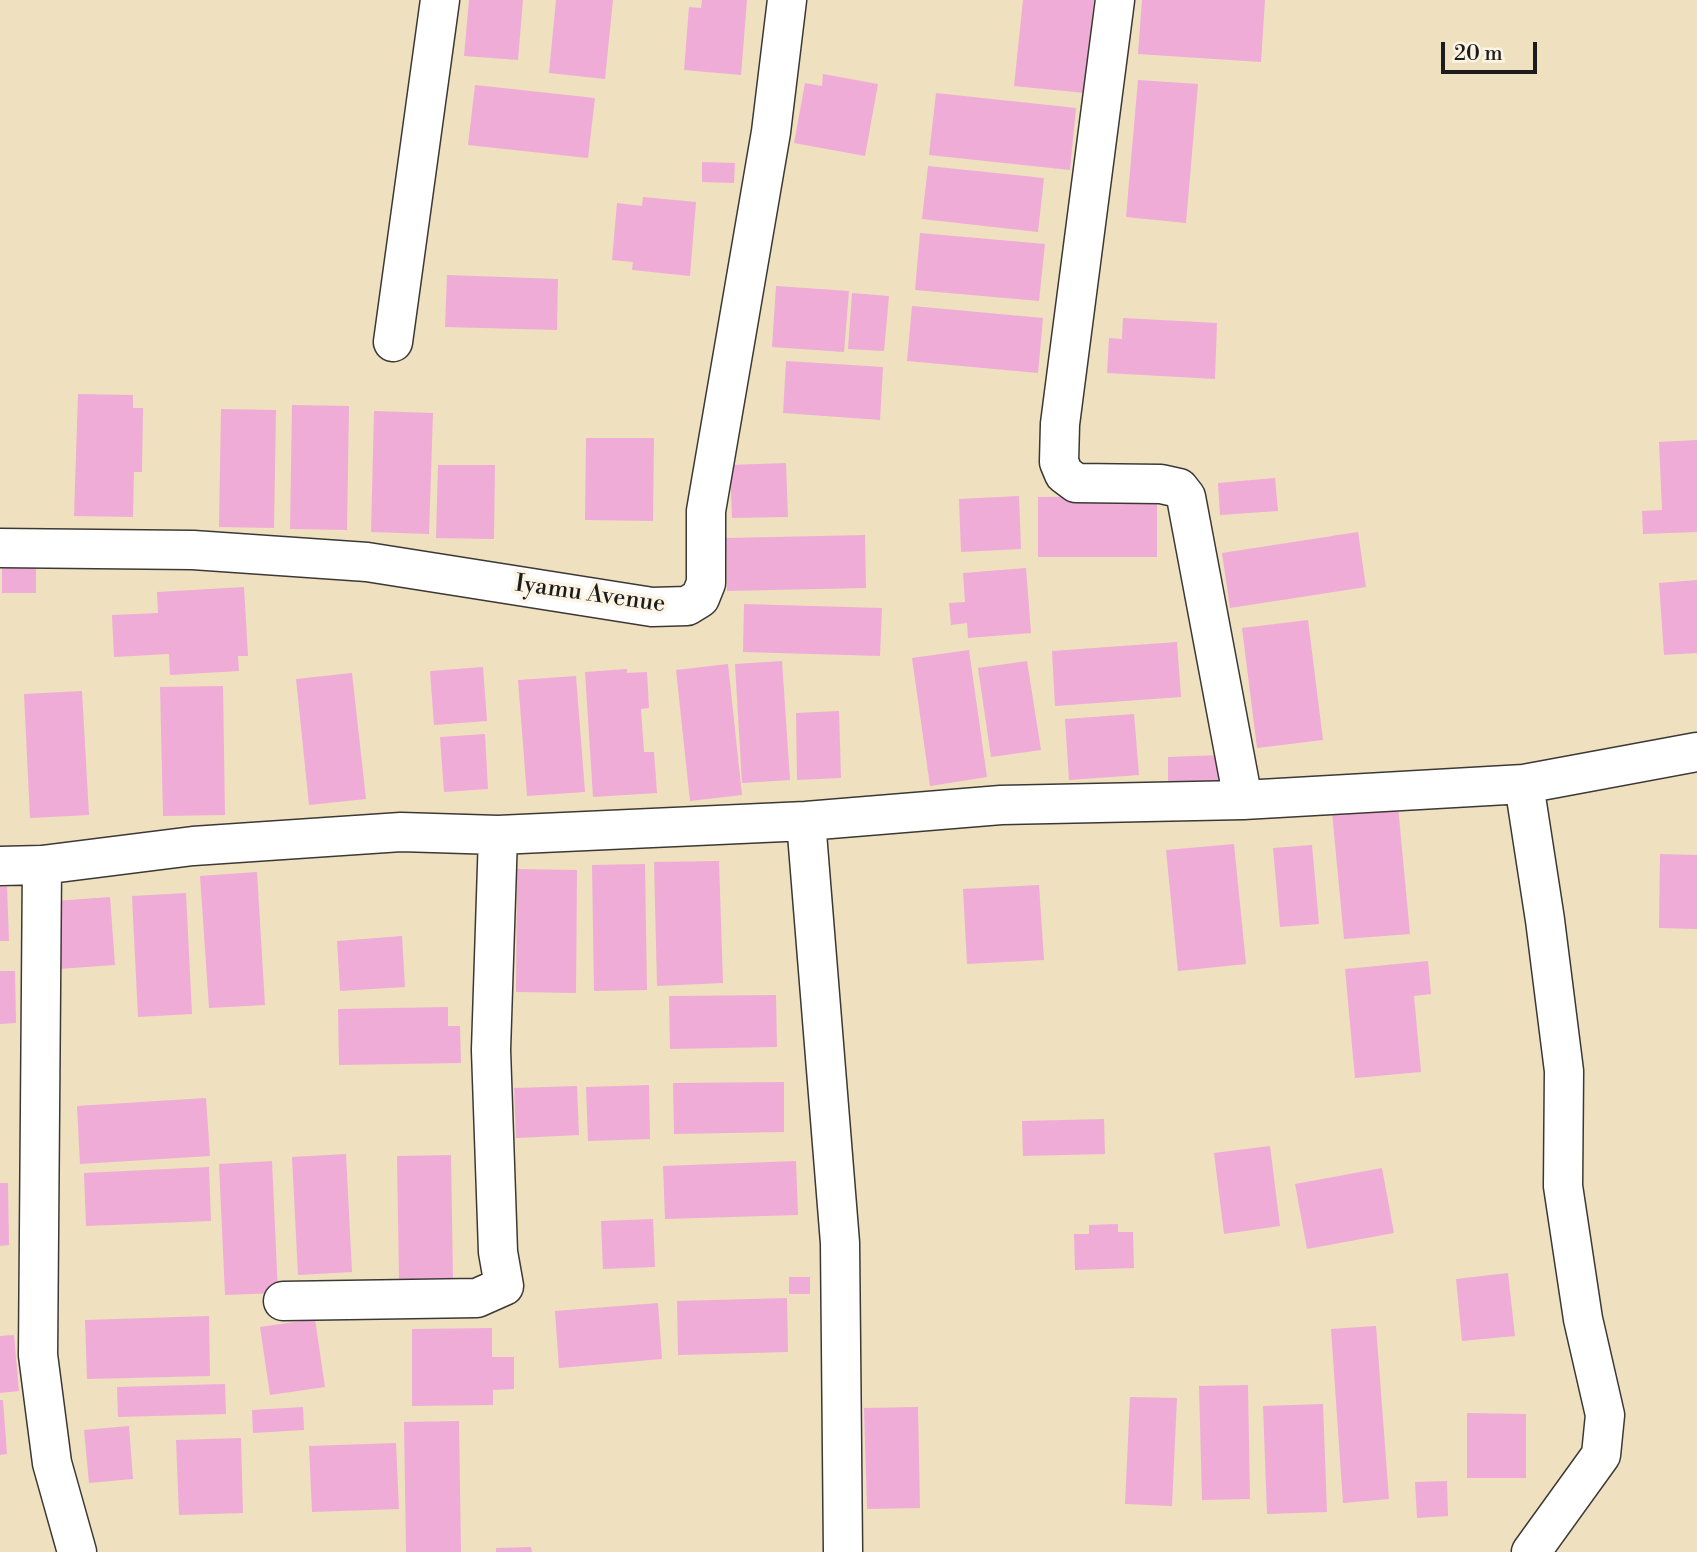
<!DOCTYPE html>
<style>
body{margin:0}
#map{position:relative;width:1697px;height:1552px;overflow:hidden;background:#efe0c0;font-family:"Libre Bodoni",serif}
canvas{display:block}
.scale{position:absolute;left:1441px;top:42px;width:96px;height:32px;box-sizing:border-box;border:4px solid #1c1c1c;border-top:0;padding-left:9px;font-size:21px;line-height:24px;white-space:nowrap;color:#1c1c1c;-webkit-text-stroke:5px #fcf5e5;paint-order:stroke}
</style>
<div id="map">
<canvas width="1697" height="1552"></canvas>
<div class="scale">20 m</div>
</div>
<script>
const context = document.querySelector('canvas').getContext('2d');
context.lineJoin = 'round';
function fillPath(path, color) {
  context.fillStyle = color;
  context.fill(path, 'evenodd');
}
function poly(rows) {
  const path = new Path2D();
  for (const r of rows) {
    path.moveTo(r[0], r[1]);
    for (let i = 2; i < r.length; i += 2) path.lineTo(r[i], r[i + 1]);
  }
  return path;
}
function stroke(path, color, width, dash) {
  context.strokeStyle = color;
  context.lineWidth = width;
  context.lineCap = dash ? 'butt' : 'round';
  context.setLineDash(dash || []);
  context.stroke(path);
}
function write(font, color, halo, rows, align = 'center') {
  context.font = font + ' "Libre Bodoni",serif';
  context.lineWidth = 7;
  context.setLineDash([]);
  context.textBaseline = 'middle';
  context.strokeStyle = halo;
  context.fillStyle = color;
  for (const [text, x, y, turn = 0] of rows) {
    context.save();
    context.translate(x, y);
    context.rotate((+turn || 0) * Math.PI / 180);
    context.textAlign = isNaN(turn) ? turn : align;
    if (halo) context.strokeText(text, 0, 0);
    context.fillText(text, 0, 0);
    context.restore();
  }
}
const building = poly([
 [469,0,523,0,518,60,464,56],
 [556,0,613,0,605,79,549,73],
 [702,0,747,0,741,75,684,70,689,7,701,8],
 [1023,0,1094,0,1085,93,1014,86],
 [1142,0,1265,0,1261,62,1138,54],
 [823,74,878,84,865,156,794,143,805,83,822,86],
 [1138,80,1198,84,1186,223,1126,217],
 [475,85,595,98,588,158,468,145],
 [936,93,1076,108,1070,170,929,155],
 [702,162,735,163,734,183,702,182],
 [928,166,1044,178,1038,232,922,219],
 [643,197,696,202,690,276,632,270,633,262,612,260,617,203,642,206],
 [920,233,1045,244,1039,301,915,290],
 [447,275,558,279,557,330,445,327],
 [776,286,849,291,844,352,772,347],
 [852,293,889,296,884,351,848,349],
 [912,306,1043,318,1038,373,907,361],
 [1123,318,1217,323,1215,379,1107,373,1109,338,1122,339],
 [786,361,883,367,880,420,783,413],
 [78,394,133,395,133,408,143,408,142,472,134,472,133,517,74,516],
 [292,405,349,406,347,530,290,529],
 [221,409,276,410,274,528,219,527],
 [374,411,433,413,429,534,371,532],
 [586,438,654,438,653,521,585,520],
 [1697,440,1697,532,1643,534,1642,511,1662,510,1659,442],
 [786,463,788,517,732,518,730,465],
 [438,465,495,465,494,539,436,538],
 [1275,478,1278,511,1220,515,1218,483],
 [1019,496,1021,549,961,552,959,499],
 [1157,496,1157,557,1038,557,1038,497],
 [1358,532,1366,587,1230,608,1222,553],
 [865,535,866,588,727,591,726,538],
 [36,561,36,593,2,593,2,562],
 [1026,568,1031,633,968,638,967,623,951,625,949,603,965,602,963,573],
 [1697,580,1697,653,1664,655,1659,583],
 [244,587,248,656,238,656,239,671,170,675,169,654,114,657,112,615,158,613,157,592],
 [744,604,882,608,880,656,743,652],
 [1308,620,1323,740,1257,748,1242,628],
 [1177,642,1181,697,1055,706,1052,651],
 [969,650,987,777,930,786,912,658],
 [782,661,790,780,742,783,735,664],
 [1027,661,1041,750,991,757,978,668],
 [728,664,742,795,690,801,676,670],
 [483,667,487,721,434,725,430,671],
 [627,669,627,673,647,672,649,708,641,709,644,752,654,752,657,793,593,797,585,672],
 [352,673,366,799,309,805,296,679],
 [576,676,585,792,527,796,518,680],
 [223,686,225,815,163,816,160,687],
 [82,691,89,815,30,818,24,694],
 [839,711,841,778,797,780,796,713],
 [1134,714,1139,775,1069,780,1065,719],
 [485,734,488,789,444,792,440,737],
 [1221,755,1222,784,1168,786,1168,757],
 [1398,806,1410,934,1344,939,1332,812],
 [1234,844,1246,964,1178,971,1166,850],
 [1312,845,1319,924,1280,927,1273,848],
 [1660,854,1697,855,1697,929,1659,928],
 [719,861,723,983,657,986,654,862],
 [645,864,647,990,594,991,592,865],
 [517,869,577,870,576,993,516,992],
 [257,872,265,1005,209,1008,200,876],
 [1039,885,1044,960,967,964,963,889],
 [0,887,7,887,9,941,0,941],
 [186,893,192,1014,138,1017,132,896],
 [110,897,115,965,58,969,54,901],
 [402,936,405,987,340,991,337,941],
 [1428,961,1431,994,1414,996,1421,1072,1355,1078,1345,969],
 [0,971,15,971,16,1023,0,1024],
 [776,995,777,1047,670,1049,669,996],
 [448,1007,448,1026,460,1026,461,1063,339,1065,338,1009],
 [784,1082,784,1132,674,1134,673,1083],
 [649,1085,650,1139,588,1141,586,1087],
 [577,1086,579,1135,516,1138,514,1088],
 [206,1098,210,1156,80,1164,77,1106],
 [1104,1119,1105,1154,1023,1156,1022,1121],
 [1270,1146,1280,1226,1224,1234,1214,1153],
 [346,1154,352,1272,298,1275,292,1157],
 [451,1155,453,1278,399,1279,397,1156],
 [272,1161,278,1293,225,1295,219,1164],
 [796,1161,798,1215,665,1219,663,1166],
 [209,1167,211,1221,86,1226,84,1173],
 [1382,1168,1394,1233,1307,1249,1295,1184],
 [0,1183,8,1183,9,1245,0,1246],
 [653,1219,655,1267,603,1269,601,1221],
 [1118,1224,1118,1232,1133,1232,1134,1268,1075,1270,1074,1234,1089,1234,1089,1225],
 [1508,1273,1515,1336,1462,1341,1456,1279],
 [789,1277,810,1277,810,1294,789,1294],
 [787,1298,788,1352,678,1355,677,1301],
 [658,1303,662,1359,559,1368,555,1311],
 [209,1316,210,1376,87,1379,85,1320],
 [315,1319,325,1387,270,1395,260,1327],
 [1376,1326,1389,1499,1343,1503,1331,1329],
 [492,1328,492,1357,514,1357,514,1389,493,1390,493,1405,412,1406,412,1329],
 [14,1335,19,1391,0,1393,0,1336],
 [225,1384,226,1414,118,1417,117,1387],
 [1248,1385,1250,1499,1202,1500,1199,1386],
 [1130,1397,1177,1398,1172,1506,1125,1504],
 [0,1400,3,1400,7,1454,0,1455],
 [1323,1404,1327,1512,1267,1514,1263,1406],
 [303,1407,304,1430,253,1433,252,1410],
 [918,1407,920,1508,867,1509,864,1408],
 [1467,1413,1526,1414,1526,1478,1467,1478],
 [459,1421,461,1552,406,1552,404,1422],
 [129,1426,133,1479,89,1483,84,1430],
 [241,1438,243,1513,179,1515,176,1440],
 [396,1443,399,1509,312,1512,309,1446],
 [1447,1481,1448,1516,1417,1518,1415,1482],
 [531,1547,532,1552,496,1552,496,1548]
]);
const minor = poly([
 [1115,0,1060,424,1059,462,1064,474,1076,483,1161,484,1179,488,1186,497,1243,800],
 [393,342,440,0],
 [0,548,193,550,367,562,652,607,687,606,700,598,706,583,706,511,771,132,787,0],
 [1524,784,1545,920,1564,1071,1563,1186,1583,1319,1605,1415,1601,1455,1531,1552],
 [806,821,840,1243,843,1552],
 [42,865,38,1355,52,1463,77,1552],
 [0,866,42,865,193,846,401,832,498,835,806,821,1001,805,1243,800,1524,784,1697,752],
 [283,1301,477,1298,504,1286,498,1252,491,1050,498,835]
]);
const streetNames = [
 ["Iyamu Avenue",590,595,8]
];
fillPath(building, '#efacd6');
stroke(minor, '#3c3935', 41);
stroke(minor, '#fff', 38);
write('24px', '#1c1c1c', '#fcf5e5', streetNames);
</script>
